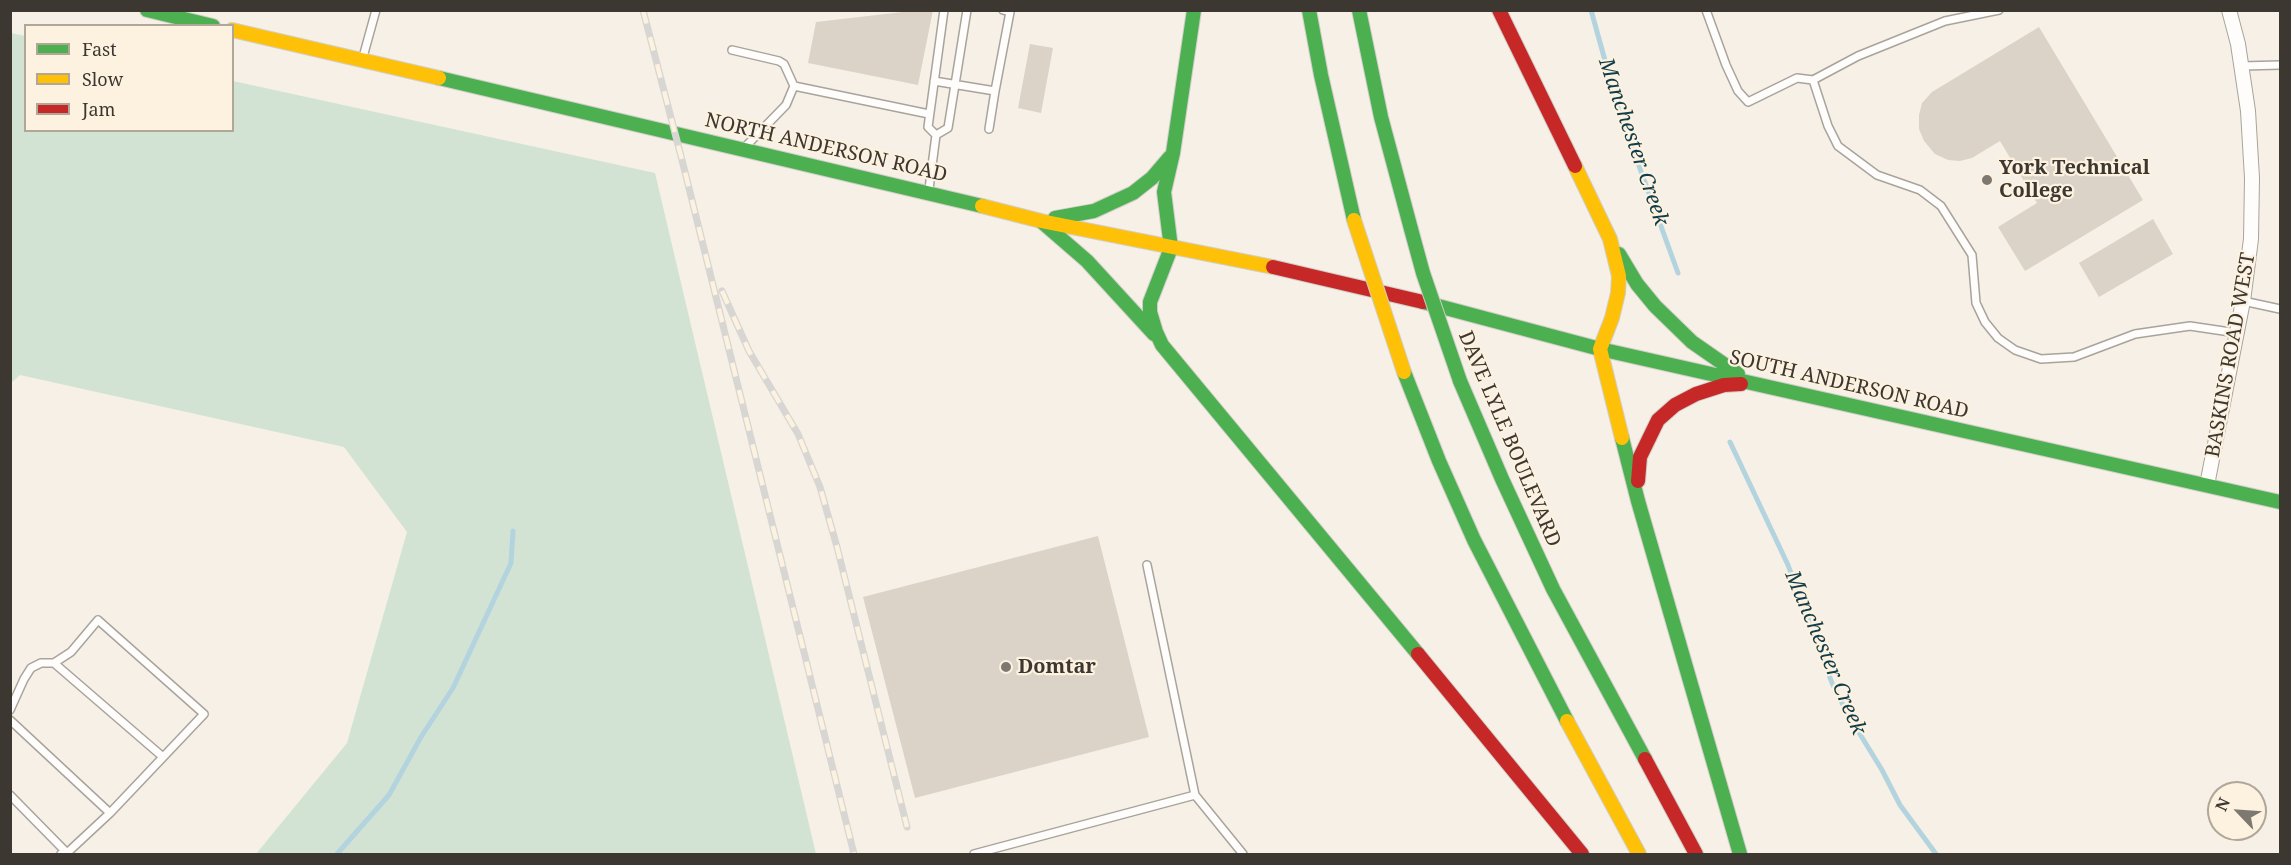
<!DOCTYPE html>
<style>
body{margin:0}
#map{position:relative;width:2291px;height:865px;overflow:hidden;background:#f6f0e6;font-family:"Noto Serif",serif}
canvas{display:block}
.frame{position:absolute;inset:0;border:12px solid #3c3731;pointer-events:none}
.legend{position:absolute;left:24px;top:24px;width:210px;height:108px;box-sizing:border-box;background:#fdf1df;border:2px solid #b0a799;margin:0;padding:8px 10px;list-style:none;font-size:18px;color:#3c3731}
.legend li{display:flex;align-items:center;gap:12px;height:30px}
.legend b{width:30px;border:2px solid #b0a799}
.north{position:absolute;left:2207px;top:781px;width:60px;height:60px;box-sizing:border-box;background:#fdf1df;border:2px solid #b0a799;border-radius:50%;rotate:295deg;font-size:16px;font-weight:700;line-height:24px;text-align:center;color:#3c3731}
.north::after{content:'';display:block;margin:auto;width:21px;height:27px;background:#7d7870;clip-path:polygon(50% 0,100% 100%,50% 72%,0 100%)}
</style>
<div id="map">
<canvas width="2291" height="865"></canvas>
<div class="frame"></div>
<ul class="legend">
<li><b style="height:8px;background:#4caf50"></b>Fast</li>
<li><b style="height:8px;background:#ffc107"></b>Slow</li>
<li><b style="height:8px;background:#c62828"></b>Jam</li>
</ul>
<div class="north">N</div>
</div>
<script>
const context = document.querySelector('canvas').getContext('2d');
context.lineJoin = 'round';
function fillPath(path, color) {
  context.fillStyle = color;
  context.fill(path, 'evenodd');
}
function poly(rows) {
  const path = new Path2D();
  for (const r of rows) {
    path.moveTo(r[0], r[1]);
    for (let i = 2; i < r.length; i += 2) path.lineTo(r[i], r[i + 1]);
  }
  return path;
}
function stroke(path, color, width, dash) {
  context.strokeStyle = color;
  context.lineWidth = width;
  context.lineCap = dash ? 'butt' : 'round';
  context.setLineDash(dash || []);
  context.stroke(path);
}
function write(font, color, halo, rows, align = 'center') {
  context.font = font + ' "Noto Serif",serif';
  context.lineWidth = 4.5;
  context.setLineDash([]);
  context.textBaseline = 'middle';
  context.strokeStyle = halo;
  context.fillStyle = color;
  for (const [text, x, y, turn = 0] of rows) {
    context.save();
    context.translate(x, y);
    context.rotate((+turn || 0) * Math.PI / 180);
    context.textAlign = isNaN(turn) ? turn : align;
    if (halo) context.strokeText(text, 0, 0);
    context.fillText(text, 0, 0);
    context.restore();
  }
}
const green = poly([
 [11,33,25,36,26,130,232,130,233,81,655,173,816,854,256,854,347,743,407,532,344,447,20,375,11,383]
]);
const stream = poly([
 [1591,10,1619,111,1678,273],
 [1730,442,1788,565,1832,683,1847,713,1882,770,1900,805,1936,854],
 [337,854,389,795,421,737,453,688,511,563,513,531]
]);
const building = poly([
 [920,10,933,10,918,85,808,63,816,22],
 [2039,27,2143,200,2025,271,1998,227,2037,203,2000,141,1972,158,1960,161,1948,160,1935,154,1924,141,1919,129,1919,115,1922,103,1932,92],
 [1030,44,1053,48,1041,113,1018,108],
 [2153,219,2173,254,2099,297,2079,263],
 [1098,536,1149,737,915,798,863,597]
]);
const lane = poly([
 [1706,10,1726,65,1738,91,1748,102,1797,78,1813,80,1858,56,1945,21,1999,10],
 [732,50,779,61,784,64,794,86],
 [363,57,376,10],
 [2242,66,2280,65],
 [1813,80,1828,126,1838,146,1877,175,1920,190,1941,206,1972,255,1976,303,1985,322,1998,338,2015,350,2041,359,2074,357,2135,334,2190,326,2237,333],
 [934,81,995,91,1010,12,1003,10],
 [989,129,995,91],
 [936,135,948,128,967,10],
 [936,135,928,127,944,10],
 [746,146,786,105,794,86,929,114],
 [929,189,936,135],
 [2243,301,2280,309],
 [1147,565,1195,795],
 [54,663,163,757],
 [10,710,24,679,31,668,41,663,54,663,71,652,98,620,204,714,110,813],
 [10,720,110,813,67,853,61,854],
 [10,795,67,853],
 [974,854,1195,795,1243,854]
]);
const street = poly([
 [2207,485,2243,301,2251,239,2252,178,2248,111,2238,44,2229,10]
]);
const fast = poly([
 [147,10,213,26],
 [1194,10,1173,153,1164,192,1171,248,1150,302,1150,312,1156,332,1162,345,1418,654],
 [1309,10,1321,75,1354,220],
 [1359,10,1381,117,1411,229],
 [439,78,982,206],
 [1055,218,1094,211,1133,193,1152,178,1170,157],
 [1042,222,1087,261,1154,334],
 [1619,254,1637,284,1655,306,1692,342,1738,374],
 [1423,302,1600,349,2280,502],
 [1404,372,1439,461,1474,540,1567,721],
 [1460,381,1502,479,1553,589,1645,759],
 [1622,438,1638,501,1740,854]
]);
const slow = poly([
 [232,30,439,78],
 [1575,166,1610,239,1619,276,1618,293,1612,318,1600,349,1622,438],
 [982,206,1041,221,1273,267],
 [1567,721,1639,854]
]);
const jam = poly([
 [1499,10,1575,166],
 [1273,267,1423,302],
 [1638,481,1640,457,1658,420,1675,405,1696,394,1724,385,1741,384],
 [1418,654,1582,854],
 [1645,759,1696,854]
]);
const rail = poly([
 [643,10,683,164,854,854],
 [722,291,749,351,798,434,820,487,837,547,907,827]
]);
const fastBridge = poly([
 [1411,229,1423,273,1460,381]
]);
const slowBridge = poly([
 [1354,220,1404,372]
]);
const markers = [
 [1987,180,6,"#7d7870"],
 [1006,667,6,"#7d7870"]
];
const streetNames = [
 ["NORTH ANDERSON ROAD",826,148,13],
 ["BASKINS ROAD WEST",2231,355,-80],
 ["SOUTH ANDERSON ROAD",1849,385,13],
 ["DAVE LYLE BOULEVARD",1509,439,67]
];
const poiNames = [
 ["York Technical",1999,168],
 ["College",1999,191],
 ["Domtar",1018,667]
];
const waterNames = [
 ["Manchester Creek",1633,142,71],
 ["Manchester Creek",1825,653,67]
];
fillPath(green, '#d2e3d4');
stroke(stream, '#b3d4df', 5);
fillPath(building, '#dbd3c7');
stroke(lane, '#a8a49c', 10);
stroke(street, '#a8a49c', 16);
stroke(fast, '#d1cec9', 16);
stroke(slow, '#d1cec9', 16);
stroke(jam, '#d1cec9', 16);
stroke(lane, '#fefdfb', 7);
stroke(street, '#fefdfb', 14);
stroke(fast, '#4caf50', 14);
stroke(slow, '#ffc107', 14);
stroke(jam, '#c62828', 14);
stroke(rail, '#d7d6d3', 7);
stroke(rail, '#fdf1df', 4.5, [14]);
stroke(fastBridge, '#d1cec9', 16, []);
stroke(slowBridge, '#d1cec9', 16, []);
stroke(fastBridge, '#4caf50', 14);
stroke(slowBridge, '#ffc107', 14);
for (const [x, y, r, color] of markers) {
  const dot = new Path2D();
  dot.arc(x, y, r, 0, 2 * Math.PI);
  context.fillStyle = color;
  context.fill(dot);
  stroke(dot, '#fdf1df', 2);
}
write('20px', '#3c3731', '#fdf1df', streetNames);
write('bold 20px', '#3c3731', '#fdf1df', poiNames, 'left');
write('italic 21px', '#103d4b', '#fdf1df', waterNames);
</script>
